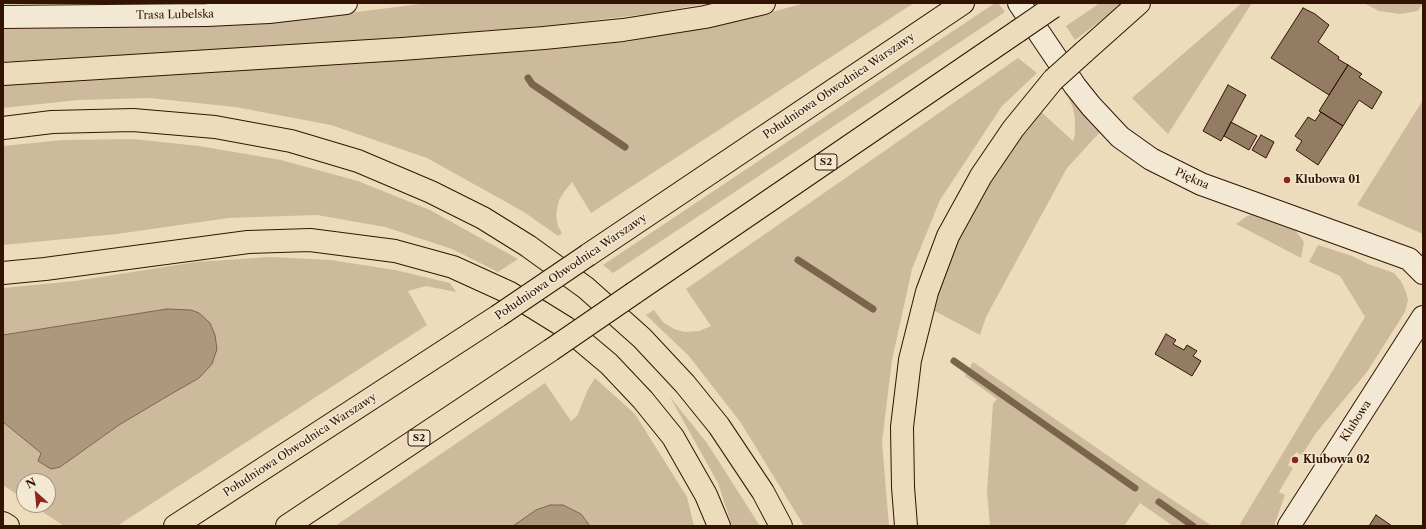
<!DOCTYPE html>
<meta charset="utf-8">
<style>
body{margin:0}
#map{position:relative;width:1426px;height:529px;overflow:hidden;background:#eddcbc;font-family:"Libre Caslon Text",serif}
canvas{display:block}
.frame{position:absolute;inset:0;border:4px solid #311502;pointer-events:none}
.north{position:absolute;left:16px;top:473px;width:40px;height:40px;box-sizing:border-box;background:#f3e8d3;border:1px solid #a5947f;border-radius:50%;rotate:333deg;font-size:11px;font-weight:700;line-height:16px;text-align:center;color:#311502}
.north::after{content:'';display:block;margin:auto;width:14px;height:18px;background:#8f2418;clip-path:polygon(50% 0,100% 100%,50% 72%,0 100%)}
</style>
<div id="map">
<canvas width="1426" height="529"></canvas>
<div class="frame"></div>
<div class="north">N</div>
</div>
<script>
const context = document.querySelector('canvas').getContext('2d');
context.lineJoin = 'round';
function fillPath(path, color) {
  context.fillStyle = color;
  context.fill(path, 'evenodd');
}
function poly(rows) {
  const path = new Path2D();
  for (const r of rows) {
    path.moveTo(r[0], r[1]);
    for (let i = 2; i < r.length; i += 2) path.lineTo(r[i], r[i + 1]);
  }
  return path;
}
function stroke(path, color, width, dash) {
  context.strokeStyle = color;
  context.lineWidth = width;
  context.lineCap = dash ? 'butt' : 'round';
  context.setLineDash(dash || []);
  context.stroke(path);
}
function write(font, color, halo, rows, align = 'center') {
  context.font = font + ' "Libre Caslon Text",serif';
  context.lineWidth = 3;
  context.setLineDash([]);
  context.textBaseline = 'middle';
  context.strokeStyle = halo;
  context.fillStyle = color;
  for (const [text, x, y, turn = 0] of rows) {
    context.save();
    context.translate(x, y);
    context.rotate((+turn || 0) * Math.PI / 180);
    context.textAlign = isNaN(turn) ? turn : align;
    if (halo) context.strokeText(text, 0, 0);
    context.fillText(text, 0, 0);
    context.restore();
  }
}
const green = poly([
 [428,3,710,3,648,14,545,26,310,45,3,62,3,29,204,26,277,22],
 [805,3,914,3,591,213,572,182,564,192,559,200,556,215,558,226,562,233,558,236,524,212,427,158,331,125,235,107,149,98,78,100,3,108,3,83,533,51,626,42,690,30,768,13],
 [995,3,998,3,1005,12,613,273,603,265],
 [1100,3,1124,3,1075,40,1066,26],
 [1242,3,1252,3,1168,134,1132,98],
 [1364,3,1423,3,1418,11,1400,14,1379,11],
 [1018,58,1037,73,1002,106,940,200,912,269,892,360,882,442,889,526,804,526,741,423,689,356,646,315,654,310,663,322,674,329,685,332,699,331,711,326,686,289],
 [1065,91,1101,131,1067,168,986,317,980,335,931,309,951,253,979,194,1039,110,1073,141,1075,134,1075,119,1073,108],
 [1423,100,1423,234,1357,205],
 [133,139,199,146,281,160,358,181,430,210,518,259,498,272,452,249,385,227,317,215,229,218,117,234,3,245,3,146,63,140],
 [1252,215,1296,231,1304,242,1301,258,1236,224,1247,216],
 [1318,245,1352,256,1368,264,1394,273,1401,281,1406,292,1408,300,1405,312,1367,372,1316,433,1302,455,1296,452,1288,465,1293,468,1279,492,1285,495,1274,526,1243,526,1240,524,1365,317,1340,276,1309,262],
 [270,257,331,260,395,270,450,283,456,292,426,286,408,291,427,325,117,526,64,526,32,505,48,505,48,481,24,481,24,499,3,485,3,422,41,453,38,460,60,467,119,425,166,397,199,378,199,313,191,310,167,309,3,335,3,288,75,281,196,262],
 [973,362,1153,487,1212,526,1173,526,1140,503,1124,526,990,526,987,492,993,404,997,399,965,376],
 [595,378,635,414,687,497,694,526,590,526,581,514,562,505,550,505,536,510,513,526,335,526,545,383,571,421,577,416,588,389],
 [670,397,707,443,760,526,732,526,718,483]
]);
const water = poly([
 [167,309,191,310,199,313,210,323,215,335,217,349,212,364,199,378,166,397,119,425,60,467,51,469,38,461,41,453,3,422,3,335,167,309],
 [550,505,563,505,581,514,590,526,513,526,536,510,550,505]
]);
const stream = poly([
 [528,78,532,84,625,147],
 [798,260,873,309],
 [954,361,1135,488],
 [1159,502,1193,526]
]);
const building = poly([
 [1303,8,1315,14,1329,25,1318,42,1339,57,1338,59,1348,65,1329,95,1271,58,1303,8],
 [1348,65,1362,74,1359,77,1382,92,1372,109,1359,100,1343,126,1319,111,1348,65],
 [1228,85,1246,95,1221,141,1203,131,1228,85],
 [1321,112,1343,126,1318,165,1296,150,1302,141,1295,136,1308,117,1315,121,1321,112],
 [1231,122,1257,136,1249,150,1224,136,1231,122],
 [1261,135,1274,142,1266,158,1252,150,1261,135],
 [1166,334,1176,340,1173,344,1184,350,1187,345,1197,351,1193,356,1201,361,1192,376,1155,354,1166,334],
 [1376,515,1392,526,1369,526,1376,515]
]);
const secondary = poly([
 [1019,3,1075,86,1091,106,1120,137,1151,159,1201,184,1409,259,1423,273],
 [3,17,207,15,269,12,346,3],
 [1289,526,1423,317]
]);
const highway = poly([
 [1084,52,1139,3],
 [3,74,402,49,544,38,623,30,705,17,764,3],
 [3,128,52,122,133,120,215,127,291,141,358,161,431,192,483,218,528,246,586,288,642,338,685,384,719,426,763,492,781,526],
 [588,255,963,3],
 [3,273,45,269,248,242,310,240,395,251,453,267,510,293,565,327,609,364,643,400,673,437,706,495,719,526],
 [634,293,1018,31],
 [3,523,8,526],
 [175,526,498,316],
 [287,526,551,350],
 [906,526,903,487,902,427,910,360,927,292,948,236,981,176,1013,129,1053,80]
]);
const highwayBridge = poly([
 [1018,31,1053,7],
 [1053,80,1084,52],
 [498,316,588,255],
 [551,350,634,293]
]);
const markers = [
 [1287,180,4,"#8f2418"],
 [1295,460,4,"#8f2418"]
];
const shields = [
 [826,162,22],
 [419,438,22]
];
const shieldNames = [
 ["S2",826,162],
 ["S2",419,438]
];
const streetNames = [
 ["Trasa Lubelska",175,15,-1],
 ["Południowa Obwodnica Warszawy",839,86,-34],
 ["Piękna",1192,179,24],
 ["Południowa Obwodnica Warszawy",571,267,-34],
 ["Klubowa",1356,421,-57],
 ["Południowa Obwodnica Warszawy",300,445,-33]
];
const poiNames = [
 ["Klubowa 01",1295,180],
 ["Klubowa 02",1303,460]
];
fillPath(green, '#cdba9c');
fillPath(water, '#ad987d');
stroke(water, '#7b644c', 1);
stroke(stream, '#7b644c', 7);
fillPath(building, '#937c63');
stroke(building, '#311502', 1);
stroke(secondary, '#311502', 24);
stroke(highway, '#311502', 24);
stroke(secondary, '#f3e8d3', 22);
stroke(highway, '#eddcbc', 22);
stroke(highwayBridge, '#311502', 24, []);
stroke(highwayBridge, '#eddcbc', 22);
for (const [x, y, r, color] of markers) {
  const dot = new Path2D();
  dot.arc(x, y, r, 0, 2 * Math.PI);
  context.fillStyle = color;
  context.fill(dot);
  stroke(dot, '#f3e8d3', 1.5);
}
for (const [x, y, w] of shields) {
  const box = new Path2D();
  box.roundRect(x - w / 2, y - 8, w, 16, 3);
  context.fillStyle = '#f3e8d3';
  context.fill(box);
  stroke(box, '#311502', 1);
}
write('bold 10px', '#311502', null, shieldNames);
write('11px', '#311502', '#f3e8d3', streetNames);
write('bold 11px', '#311502', '#f3e8d3', poiNames, 'left');
</script>
